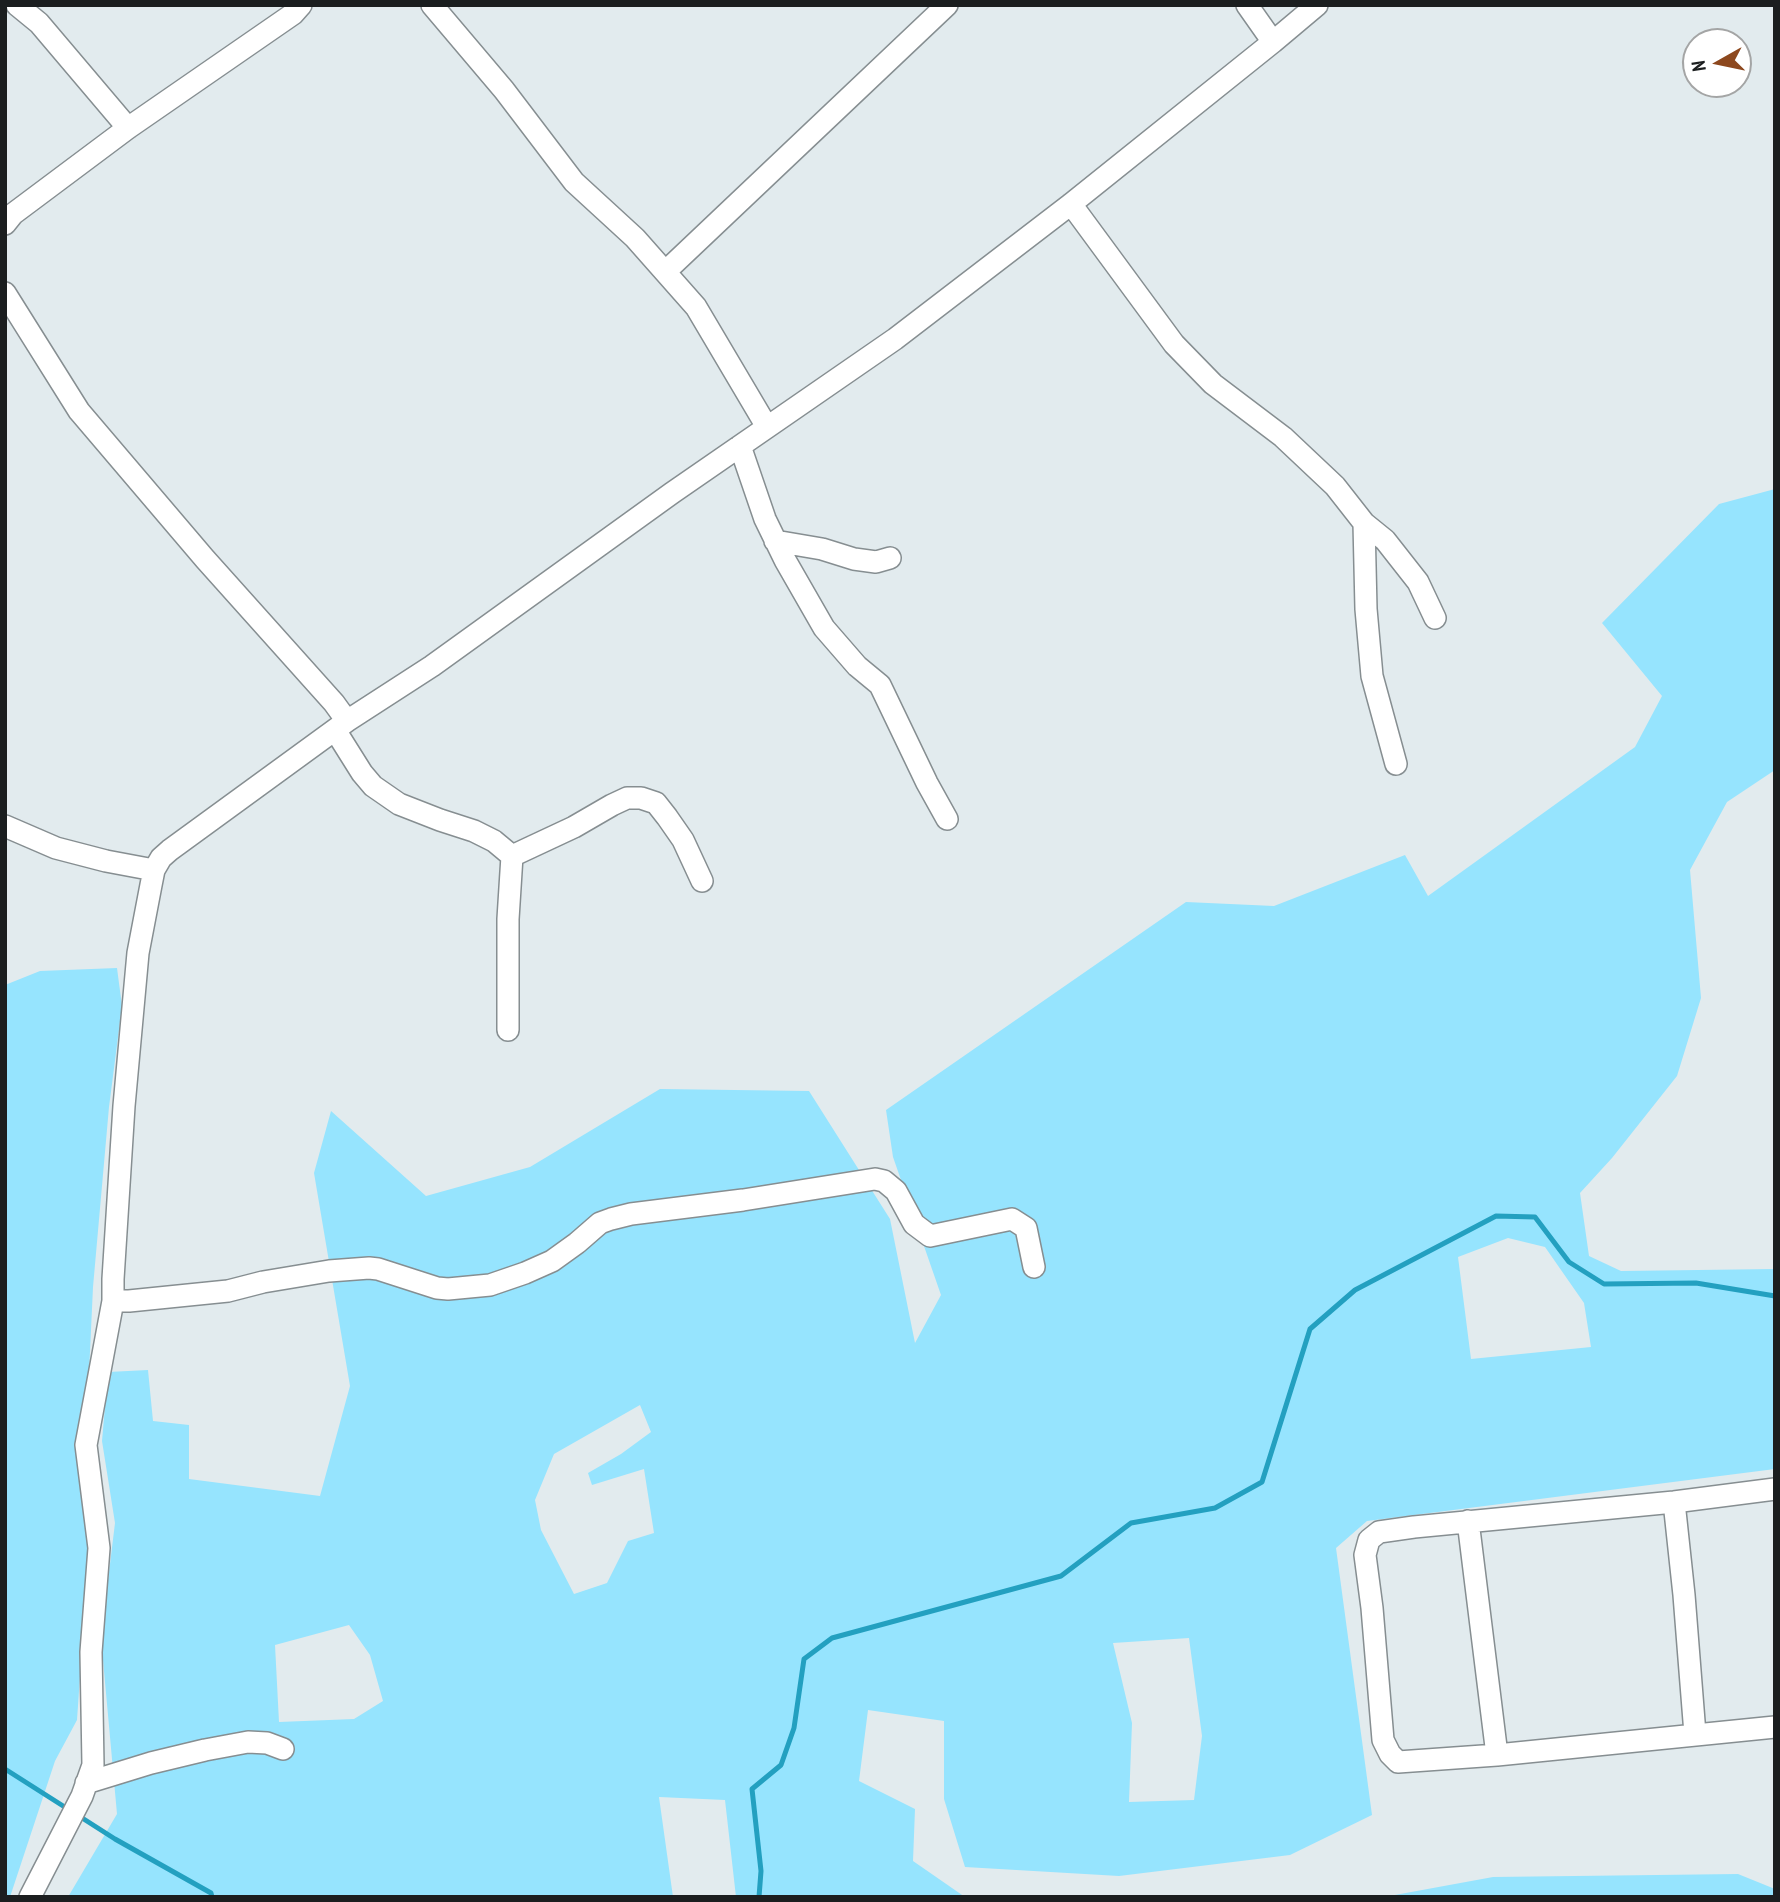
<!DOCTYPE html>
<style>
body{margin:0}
#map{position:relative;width:1780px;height:1902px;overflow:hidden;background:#e2ebee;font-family:"PT Sans Narrow",sans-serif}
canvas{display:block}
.frame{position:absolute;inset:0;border:7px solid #1b1e1f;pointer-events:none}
.north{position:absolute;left:1682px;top:28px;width:70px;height:70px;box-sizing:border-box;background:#fff;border:2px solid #a4a5a5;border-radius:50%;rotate:261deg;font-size:19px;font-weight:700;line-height:28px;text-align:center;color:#1b1e1f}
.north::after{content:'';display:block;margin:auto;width:24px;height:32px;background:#8d481e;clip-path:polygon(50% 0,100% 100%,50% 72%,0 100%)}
</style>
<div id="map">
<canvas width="1780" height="1902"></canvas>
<div class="frame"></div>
<div class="north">N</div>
</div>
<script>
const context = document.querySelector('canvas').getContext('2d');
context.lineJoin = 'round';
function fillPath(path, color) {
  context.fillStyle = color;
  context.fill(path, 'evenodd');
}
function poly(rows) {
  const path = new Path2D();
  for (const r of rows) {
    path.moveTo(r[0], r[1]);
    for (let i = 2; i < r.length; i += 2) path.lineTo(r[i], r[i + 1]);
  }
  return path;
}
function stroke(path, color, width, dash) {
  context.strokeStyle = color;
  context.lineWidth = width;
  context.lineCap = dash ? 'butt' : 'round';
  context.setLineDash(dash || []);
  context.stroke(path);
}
const green = poly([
 [1775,489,1775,770,1727,802,1690,870,1701,998,1677,1076,1612,1158,1580,1193,1589,1256,1621,1271,1775,1269,1775,1469,1367,1521,1336,1548,1372,1815,1290,1855,1119,1876,965,1867,944,1799,944,1721,868,1710,859,1781,915,1809,913,1861,965,1897,736,1897,725,1800,659,1797,673,1897,68,1897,117,1814,101,1638,115,1523,102,1441,108,1372,148,1370,153,1421,189,1425,189,1479,320,1496,350,1386,314,1173,331,1111,426,1196,530,1167,660,1089,809,1091,890,1219,915,1343,941,1295,893,1157,886,1110,1186,902,1274,906,1405,855,1428,896,1635,747,1662,696,1602,623,1719,504],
 [1508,1238,1545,1247,1584,1303,1591,1347,1471,1359,1458,1257],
 [640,1405,651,1432,621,1454,588,1473,592,1485,644,1469,654,1533,628,1541,607,1583,574,1594,541,1530,535,1500,554,1454],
 [349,1625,370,1655,383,1701,354,1719,279,1722,275,1645],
 [1189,1638,1202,1736,1194,1800,1129,1802,1132,1723,1113,1643],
 [117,968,122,1006,109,1107,93,1287,89,1373,87,1574,77,1720,55,1761,10,1897,5,1897,5,985,40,971],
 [1738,1874,1775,1889,1775,1897,1384,1897,1493,1877]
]);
const stream = poly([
 [5,1769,71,1811],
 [79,1816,115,1839,211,1893,212,1897],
 [759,1897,761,1871,752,1789,781,1765,794,1728,804,1659,832,1638,1061,1576,1131,1523,1215,1508,1262,1482,1310,1329,1355,1290,1496,1216,1535,1217,1569,1262,1604,1284,1696,1283,1775,1296]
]);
const minor = poly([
 [17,5,39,23,128,128],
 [432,5,504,90,574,182,635,238,696,307,767,427],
 [1247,5,1273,42],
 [1071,204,1174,344,1213,384,1283,437,1335,486,1364,523,1366,609,1372,676,1396,764],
 [5,224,13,214,128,128,293,14,301,5],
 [665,272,947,5],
 [5,293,79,411,205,559,334,703,347,721],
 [740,446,765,519,785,560,824,628,857,666,880,685,927,783,947,819],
 [1364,523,1385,540,1418,582,1435,618],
 [775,541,822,549,854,559,876,562,890,558],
 [335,730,362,773,373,786,399,804,440,820,474,831,494,841,512,856,508,919,508,1030],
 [5,826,56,848,106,861,154,870],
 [512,856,574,827,612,805,627,798,641,798,656,803,667,817,683,840,702,881],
 [113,1301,129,1301,228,1291,263,1282,329,1271,369,1268,378,1269,437,1288,448,1289,490,1285,525,1273,552,1261,577,1243,600,1223,611,1219,631,1214,743,1200,875,1179,884,1181,896,1191,914,1224,930,1236,1012,1219,1026,1228,1034,1267],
 [1775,1489,1674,1502,1414,1527,1379,1532,1369,1540,1365,1555,1372,1608,1383,1740,1390,1754,1398,1762,1497,1755,1775,1727],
 [1674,1502,1684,1595,1695,1734],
 [1468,1521,1497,1755],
 [86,1783,151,1763,205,1750,248,1742,267,1743,283,1749],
 [30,1897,82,1796,93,1765,91,1652,99,1548,86,1445,113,1301,113,1279,124,1106,138,953,151,885,154,870,161,858,170,850,347,721,432,666,672,493,895,339,1071,204,1273,42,1317,5]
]);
fillPath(green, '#96e4fe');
stroke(stream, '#23a0c0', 5);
stroke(minor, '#868e91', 24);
stroke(minor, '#fff', 21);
</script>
